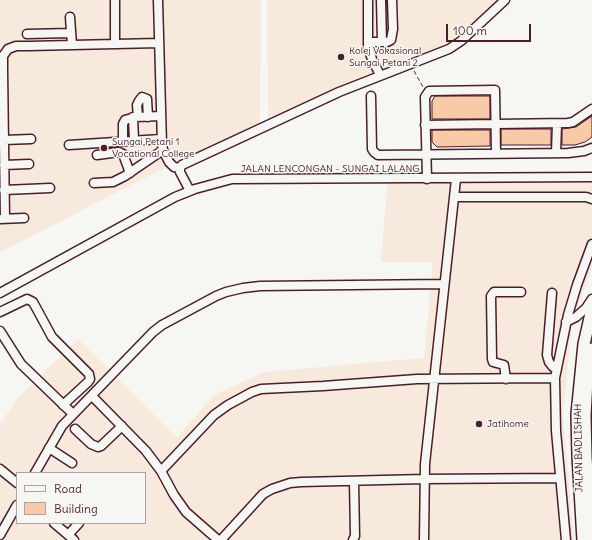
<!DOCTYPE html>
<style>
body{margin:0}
#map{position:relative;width:592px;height:540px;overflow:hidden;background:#f6f6f2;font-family:Delius,sans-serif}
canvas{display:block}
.legend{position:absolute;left:16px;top:472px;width:130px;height:52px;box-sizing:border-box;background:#f6f6f2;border:1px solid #b1a0a2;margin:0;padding:5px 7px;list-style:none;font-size:12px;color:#4a1f2b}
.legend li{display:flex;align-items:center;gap:8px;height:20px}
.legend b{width:20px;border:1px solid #b1a0a2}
.scale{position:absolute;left:446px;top:24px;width:85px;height:18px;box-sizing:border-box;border:2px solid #4a1f2b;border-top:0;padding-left:5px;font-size:12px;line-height:14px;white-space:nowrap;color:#4a1f2b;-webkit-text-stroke:3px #f6f6f2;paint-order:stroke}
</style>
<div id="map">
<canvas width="592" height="540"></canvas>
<ul class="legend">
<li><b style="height:5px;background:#f6f6f2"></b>Road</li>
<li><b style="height:11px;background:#f9caa8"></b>Building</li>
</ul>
<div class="scale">100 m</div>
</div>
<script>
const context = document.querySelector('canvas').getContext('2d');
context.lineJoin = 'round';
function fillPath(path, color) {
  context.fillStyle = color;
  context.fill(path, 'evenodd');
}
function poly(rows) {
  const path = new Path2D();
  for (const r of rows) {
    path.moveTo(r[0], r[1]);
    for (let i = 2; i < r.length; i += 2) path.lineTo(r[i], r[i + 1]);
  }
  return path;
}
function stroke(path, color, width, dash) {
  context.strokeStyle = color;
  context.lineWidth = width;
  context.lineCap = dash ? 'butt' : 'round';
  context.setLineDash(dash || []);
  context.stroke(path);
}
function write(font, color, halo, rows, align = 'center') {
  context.font = font + ' Delius,sans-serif';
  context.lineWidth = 3;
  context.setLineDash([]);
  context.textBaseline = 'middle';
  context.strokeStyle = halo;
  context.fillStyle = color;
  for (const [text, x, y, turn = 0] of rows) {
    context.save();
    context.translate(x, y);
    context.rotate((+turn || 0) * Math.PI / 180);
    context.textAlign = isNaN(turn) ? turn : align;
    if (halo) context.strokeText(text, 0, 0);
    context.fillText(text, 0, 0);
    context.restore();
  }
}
const built = poly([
 [0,0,261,0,260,123,157,172,0,252],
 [267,0,498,0,459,36,441,47,351,82,268,119],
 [388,177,592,177,592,268,572,322,563,415,574,540,0,540,0,424,19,397,78,339,177,438,214,395,264,372,424,358,433,262,381,262],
 [17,473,145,473,145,523,17,523]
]);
const building = poly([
 [435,96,490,96,490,119,432,119,432,101,435,96],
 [592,116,592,137,585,142,575,145,562,145,562,129,576,127,592,116],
 [501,129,551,129,551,145,501,145,501,129],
 [432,130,490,130,490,146,437,147,432,142,432,130]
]);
const path = poly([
 [414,71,423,87]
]);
const minor = poly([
 [115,0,115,44],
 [158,0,162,144,163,150,169,162,174,167,180,168],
 [368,0,368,48,372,59,380,75],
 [381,0,382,42],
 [70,17,72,45],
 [27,34,71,33],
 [368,42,387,42,391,40,393,29,392,0],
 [371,96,372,149,374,152,378,155,568,153,584,151,592,148],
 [133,117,134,140],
 [138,117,137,105,139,101,142,97,147,99,148,117],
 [425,125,568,123,573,122,592,109],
 [4,140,31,139],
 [123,141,123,124,125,120,135,117,161,116],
 [69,145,161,139],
 [556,153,557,124],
 [97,155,119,152,123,154,130,173],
 [4,165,29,164],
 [427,179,425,97,429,91,495,90,496,153],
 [94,183,113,182,125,176,163,150],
 [4,190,50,188],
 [190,191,180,172,180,168,182,165,339,92,449,49,461,41,505,0],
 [454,197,586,197,592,199],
 [5,218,3,69,3,56,8,49,16,46,29,46,159,43],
 [0,219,24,218],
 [0,293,175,197,195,189,232,179,592,177],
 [552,293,547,355,549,362,553,367,557,368],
 [0,312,27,299,33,302,52,337,89,374,90,379,88,382,63,405],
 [566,322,576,317,586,308,592,299],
 [0,331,21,364,73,414],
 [506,379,504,365,493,362,492,359,491,296,494,292,521,292],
 [92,396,146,451,161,471,174,495,186,512,218,540],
 [75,429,91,444,98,447,101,446,122,426],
 [49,448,72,463],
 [0,469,17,483],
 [161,471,214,415,228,405,252,392,261,389,323,386,417,379,555,378],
 [35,473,62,426,153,332,162,325,216,296,226,292,243,288,260,286,444,284],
 [54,523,74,540],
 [0,535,17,505],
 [68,535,79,523],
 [221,540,263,494,272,489,290,483,301,482,424,479,560,478],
 [353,540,355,536,354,481],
 [424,540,425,464,456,179],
 [566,540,556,431,555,378,568,315,577,285,592,244]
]);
const major = poly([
 [592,349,587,379,585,416,586,458,592,539],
 [583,540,578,456,577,414,584,344,592,309]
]);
const markers = [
 [341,57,4,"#4a1f2b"],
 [104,148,4,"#4a1f2b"],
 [479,424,4,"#4a1f2b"]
];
const poiNames = [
 ["Kolej Vokasional",349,51],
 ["Sungai Petani 2",349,63],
 ["Sungai Petani 1",112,142],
 ["Vocational College",112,154],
 ["Jatihome",487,424]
];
const streetNames = [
 ["JALAN LENCONGAN - SUNGAI LALANG",330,169],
 ["JALAN BADLISHAH",579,448,-91]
];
fillPath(built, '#f7e9dc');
fillPath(building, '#f9caa8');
stroke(building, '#4a1f2b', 1);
stroke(minor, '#4a1f2b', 11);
stroke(major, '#4a1f2b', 14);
stroke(path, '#4a1f2b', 1, [4, 3]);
stroke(minor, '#f6f6f2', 8);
stroke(major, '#f6f6f2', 11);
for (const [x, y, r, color] of markers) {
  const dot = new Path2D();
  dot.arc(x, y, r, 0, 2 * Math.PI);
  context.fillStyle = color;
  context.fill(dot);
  stroke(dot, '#f6f6f2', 1.5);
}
write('10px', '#4a1f2b', '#f6f6f2', poiNames, 'left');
write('10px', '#4a1f2b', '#f6f6f2', streetNames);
</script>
